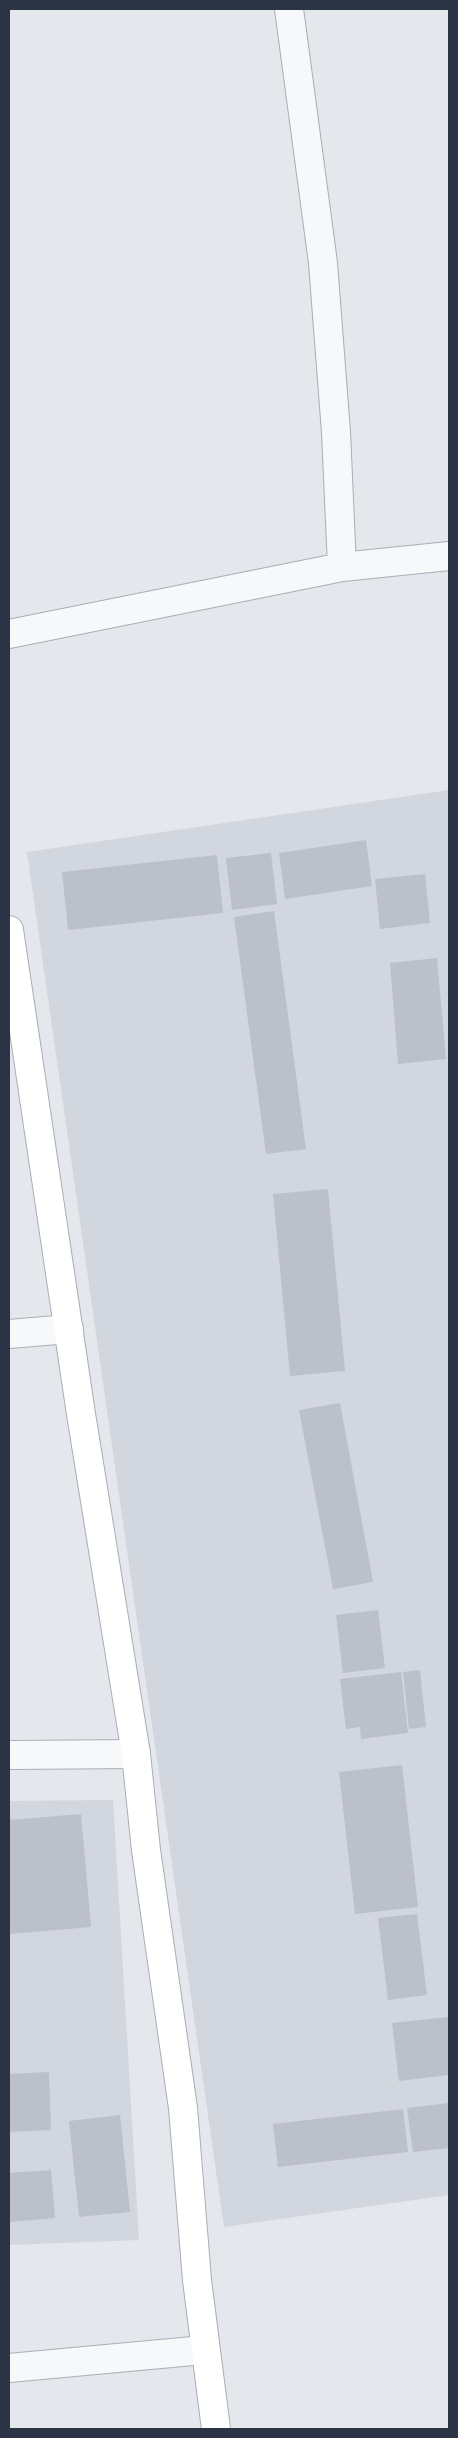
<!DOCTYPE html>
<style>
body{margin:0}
#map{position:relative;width:458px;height:2438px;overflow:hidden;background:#e4e7ec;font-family:"Varela Round",sans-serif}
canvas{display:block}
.frame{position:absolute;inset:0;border:10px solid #2b3445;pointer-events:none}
</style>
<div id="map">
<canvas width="458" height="2438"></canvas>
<div class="frame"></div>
</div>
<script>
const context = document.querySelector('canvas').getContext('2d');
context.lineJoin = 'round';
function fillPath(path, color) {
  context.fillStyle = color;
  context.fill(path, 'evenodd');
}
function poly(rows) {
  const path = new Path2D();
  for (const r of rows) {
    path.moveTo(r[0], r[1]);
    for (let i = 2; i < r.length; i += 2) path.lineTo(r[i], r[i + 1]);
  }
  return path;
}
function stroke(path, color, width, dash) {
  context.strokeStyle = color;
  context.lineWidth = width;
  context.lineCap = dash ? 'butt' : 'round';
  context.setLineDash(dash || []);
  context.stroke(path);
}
const built = poly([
 [449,790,449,2195,224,2227,27,852],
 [113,1800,139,2240,9,2245,9,1801]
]);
const building = poly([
 [366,840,372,886,285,899,279,853],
 [271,853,277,904,232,910,226,858],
 [217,855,223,913,68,930,62,872],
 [425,874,430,923,380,929,375,879],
 [274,911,306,1149,266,1154,234,917],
 [437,958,446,1059,398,1064,390,963],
 [328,1189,345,1371,290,1376,273,1194],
 [340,1403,373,1582,333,1589,299,1410],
 [378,1610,385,1668,343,1673,336,1615],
 [420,1670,426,1727,409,1729,403,1672],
 [401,1672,408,1733,361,1739,360,1727,346,1729,340,1679],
 [402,1765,418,1907,355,1914,339,1772],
 [81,1814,91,1927,9,1934,9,1820],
 [417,1914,427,1995,388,2000,378,1918],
 [448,2017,449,2075,399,2081,392,2023],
 [49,2072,51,2130,9,2132,9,2074],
 [449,2103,449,2148,413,2152,407,2108],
 [403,2109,408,2152,278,2167,273,2124],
 [120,2115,130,2212,79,2217,69,2121],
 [51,2170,55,2218,9,2222,9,2173]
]);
const street = poly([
 [289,9,323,263,336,432,342,567],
 [9,634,342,567,449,556],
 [9,1334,69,1329],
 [9,1755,136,1754],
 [9,2368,204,2350]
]);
const secondary = poly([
 [9,930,81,1414,136,1754,146,1850,183,2108,197,2280,216,2429]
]);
fillPath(built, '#d2d6de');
fillPath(building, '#bbc0ca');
stroke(street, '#a9aeb7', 30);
stroke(secondary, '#a9aeb7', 30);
stroke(street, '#f7f8fa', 28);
stroke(secondary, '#fff', 28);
</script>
